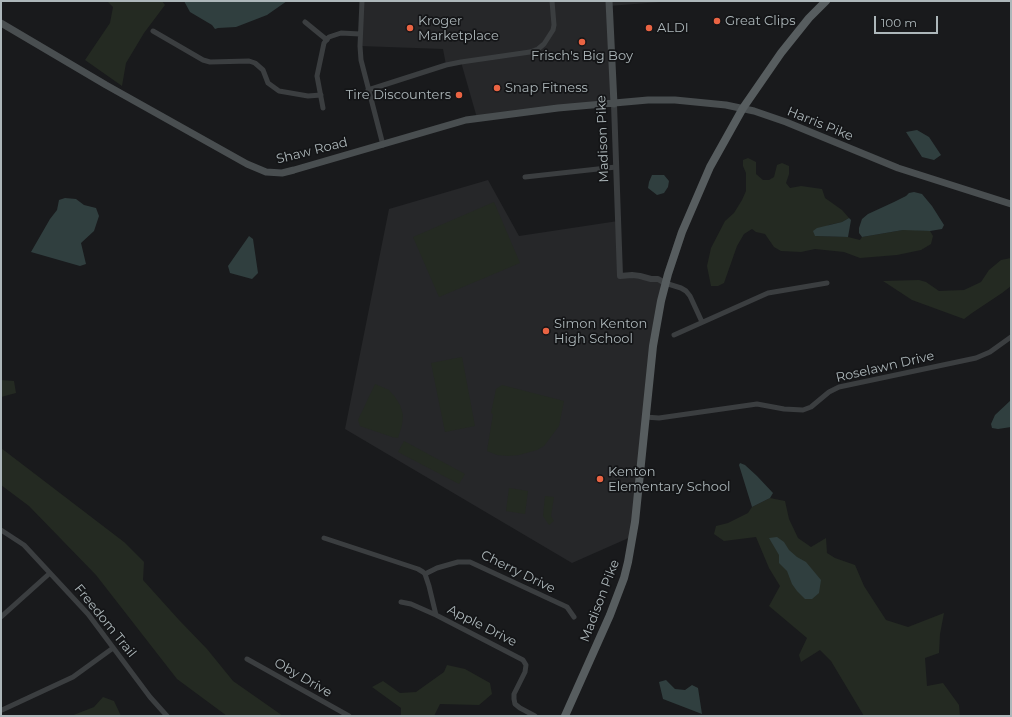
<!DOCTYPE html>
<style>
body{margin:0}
#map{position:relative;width:1012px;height:717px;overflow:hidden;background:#191a1c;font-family:Montserrat,sans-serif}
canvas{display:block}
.frame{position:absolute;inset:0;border:2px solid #adb7ba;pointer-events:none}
.scale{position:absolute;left:874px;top:16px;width:64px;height:18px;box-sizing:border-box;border:2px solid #adb7ba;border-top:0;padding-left:5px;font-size:12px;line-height:14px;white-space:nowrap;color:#adb7ba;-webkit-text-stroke:3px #141517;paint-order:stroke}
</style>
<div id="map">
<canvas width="1012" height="717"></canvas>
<div class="frame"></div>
<div class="scale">100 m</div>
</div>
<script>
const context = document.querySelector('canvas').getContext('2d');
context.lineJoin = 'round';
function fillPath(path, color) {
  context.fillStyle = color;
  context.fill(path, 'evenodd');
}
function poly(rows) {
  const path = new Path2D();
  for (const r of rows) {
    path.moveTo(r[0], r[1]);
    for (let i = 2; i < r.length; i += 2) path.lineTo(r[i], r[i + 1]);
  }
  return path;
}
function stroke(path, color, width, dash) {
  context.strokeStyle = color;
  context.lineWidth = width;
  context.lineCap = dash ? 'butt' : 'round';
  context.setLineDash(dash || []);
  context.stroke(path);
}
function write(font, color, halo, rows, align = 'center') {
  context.font = font + ' Montserrat,sans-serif';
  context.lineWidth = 3.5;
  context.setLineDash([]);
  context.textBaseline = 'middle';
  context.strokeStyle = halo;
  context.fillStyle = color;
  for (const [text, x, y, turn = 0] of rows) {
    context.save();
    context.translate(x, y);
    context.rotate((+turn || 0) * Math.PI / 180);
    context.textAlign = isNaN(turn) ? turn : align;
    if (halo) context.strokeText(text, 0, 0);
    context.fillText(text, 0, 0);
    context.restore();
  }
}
const built = poly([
 [362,1,673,1,609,6,614,104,477,118,461,62,446,65,443,49,360,46],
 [488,180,519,236,618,221,620,276,665,283,661,301,633,536,572,563,345,429,389,209]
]);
const green = poly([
 [107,1,162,1,165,5,144,33,126,63,122,86,85,60,110,23,113,7],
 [748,158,756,162,756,174,763,180,769,180,774,177,777,165,782,163,789,166,789,174,786,183,790,188,801,186,822,189,825,198,842,210,849,218,842,222,829,225,815,236,848,237,860,240,862,237,903,230,916,230,930,231,933,236,931,244,921,250,897,255,860,258,844,252,815,249,801,252,781,251,774,247,765,234,756,232,752,229,744,234,737,246,724,283,718,286,711,286,707,266,711,248,725,221,734,213,742,200,746,191,746,173,743,166,743,160],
 [494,202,520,263,439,297,413,237],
 [1011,258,1011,286,1002,293,972,313,964,319,912,300,883,281,919,280,926,282,939,291,964,290,981,282,989,270,1001,260],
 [462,357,475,426,445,432,431,363],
 [1,380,14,381,16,393,1,397],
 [375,384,389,390,395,397,400,405,403,415,402,425,398,438,392,437,360,426,358,420],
 [502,385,564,401,559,426,544,446,537,450,519,455,508,456,497,455,487,451,493,414,491,413,496,389],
 [404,441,465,474,459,484,398,452],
 [1,448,124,542,144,562,143,580,179,620,207,649,233,681,283,716,227,716,177,679,96,575,29,506,1,485],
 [509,488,528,491,525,514,506,511],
 [545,496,554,497,551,516,554,521,549,525,543,516],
 [770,498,785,501,789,519,798,538,811,547,826,538,827,553,835,558,855,565,864,586,886,620,908,627,944,613,940,634,939,653,925,658,927,686,943,683,959,705,960,716,864,716,831,661,820,650,801,662,799,655,807,638,769,606,780,586,769,568,756,537,724,541,714,534,716,526,728,523,748,513,752,507],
 [447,665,465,669,490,683,492,694,479,705,440,704,434,716,401,716,401,708,372,687,383,681,400,693,416,692,444,672],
 [103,697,114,701,121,716,71,716,94,707]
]);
const water = poly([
 [184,1,287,1,267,15,236,27,218,28,215,29,212,25,190,12],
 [917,130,929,137,941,155,934,160,922,157,906,132],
 [652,175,664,175,669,181,668,187,664,193,657,195,648,188,649,182],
 [914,192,922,194,932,206,944,225,942,229,930,231,903,230,862,237,859,233,859,228,862,219,868,214,894,202,906,196,909,193],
 [65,198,76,199,84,205,96,208,99,216,94,231,81,243,86,264,80,266,31,252,50,219,57,210,59,200],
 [849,218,851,220,848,237,815,236,813,231,817,228,842,222],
 [249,236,253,239,258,273,252,279,230,273,228,266],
 [1011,400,1011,427,998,429,992,428,991,424,995,415],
 [740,463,745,465,757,476,773,493,770,498,752,507,739,465],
 [777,537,784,542,789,550,797,557,806,562,821,580,819,593,812,599,805,599,797,591,792,584,787,571,779,563,779,555,769,538],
 [666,680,675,689,685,690,692,685,698,688,702,714,663,699,659,682]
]);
const minor = poly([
 [362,1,360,46,361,60,383,145],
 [305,22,327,40],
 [153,31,203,60,210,62,249,61,255,63,263,70,268,83,279,91,308,96,321,95],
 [368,90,446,65,461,62,530,52,538,49,544,44,553,30,554,25,552,1],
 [323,108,317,76,324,43,329,37,341,33,360,34],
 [525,177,616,167],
 [665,283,681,288,686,291,690,296,702,322],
 [674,335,768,293,827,283],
 [645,417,659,418,757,404,784,409,803,410,811,407,829,392,839,387,976,358,990,352,1011,337],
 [1,530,24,545,88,614,150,697,167,716],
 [324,538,418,569,423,572,425,574,429,586,436,615,523,660,526,665,525,672,514,694,514,699,515,704,520,708,535,716],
 [425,574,437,568,458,562,470,562,567,607,574,617],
 [401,602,411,604,436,615],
 [1,617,50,573],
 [247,659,349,716],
 [2,710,73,677,113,648]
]);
const tertiary = poly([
 [614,104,620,276,632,275,640,276,651,279,658,279,665,283]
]);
const secondary = poly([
 [609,1,614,104],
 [1,23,106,85,247,164,266,172,282,173,294,170,466,120,558,108,648,100,675,100,726,105,754,111,786,122,898,168,1011,204]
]);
const primary = poly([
 [565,716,610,615,624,578,628,562,635,522,653,346,661,301,668,274,682,232,710,167,743,108,781,53,809,18,826,1]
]);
const markers = [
 [717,21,4,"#ea6443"],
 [410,28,4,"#ea6443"],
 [649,28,4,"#ea6443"],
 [582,42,4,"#ea6443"],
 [497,88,4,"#ea6443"],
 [459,95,4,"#ea6443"],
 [546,331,4,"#ea6443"],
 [600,479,4,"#ea6443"]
];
const poiNames = [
 ["Kroger",418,21],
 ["Marketplace",418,36],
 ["Great Clips",725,21],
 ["ALDI",657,28],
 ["Frisch's Big Boy",582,56,"center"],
 ["Snap Fitness",505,88],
 ["Tire Discounters",451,95,"right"],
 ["Simon Kenton",554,324],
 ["High School",554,339],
 ["Kenton",608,472],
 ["Elementary School",608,487]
];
const streetNames = [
 ["Harris Pike",820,124,22],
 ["Madison Pike",603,139,-92],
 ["Shaw Road",312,151,-14],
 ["Roselawn Drive",885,367,-13],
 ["Cherry Drive",518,572,26],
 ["Madison Pike",600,601,-69],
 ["Freedom Trail",105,621,51],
 ["Apple Drive",482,626,27],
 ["Oby Drive",303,678,30]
];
fillPath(built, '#262729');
fillPath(green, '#242a22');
fillPath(water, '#303f3f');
stroke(minor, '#3b3e40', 5);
stroke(tertiary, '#3b3e40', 6);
stroke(secondary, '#494e50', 7);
stroke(primary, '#575d5f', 8);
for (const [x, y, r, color] of markers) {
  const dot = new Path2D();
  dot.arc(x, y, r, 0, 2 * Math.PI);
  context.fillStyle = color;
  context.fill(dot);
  stroke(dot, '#141517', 1.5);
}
write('13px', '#adb7ba', '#141517', poiNames, 'left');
write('13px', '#adb7ba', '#141517', streetNames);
</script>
